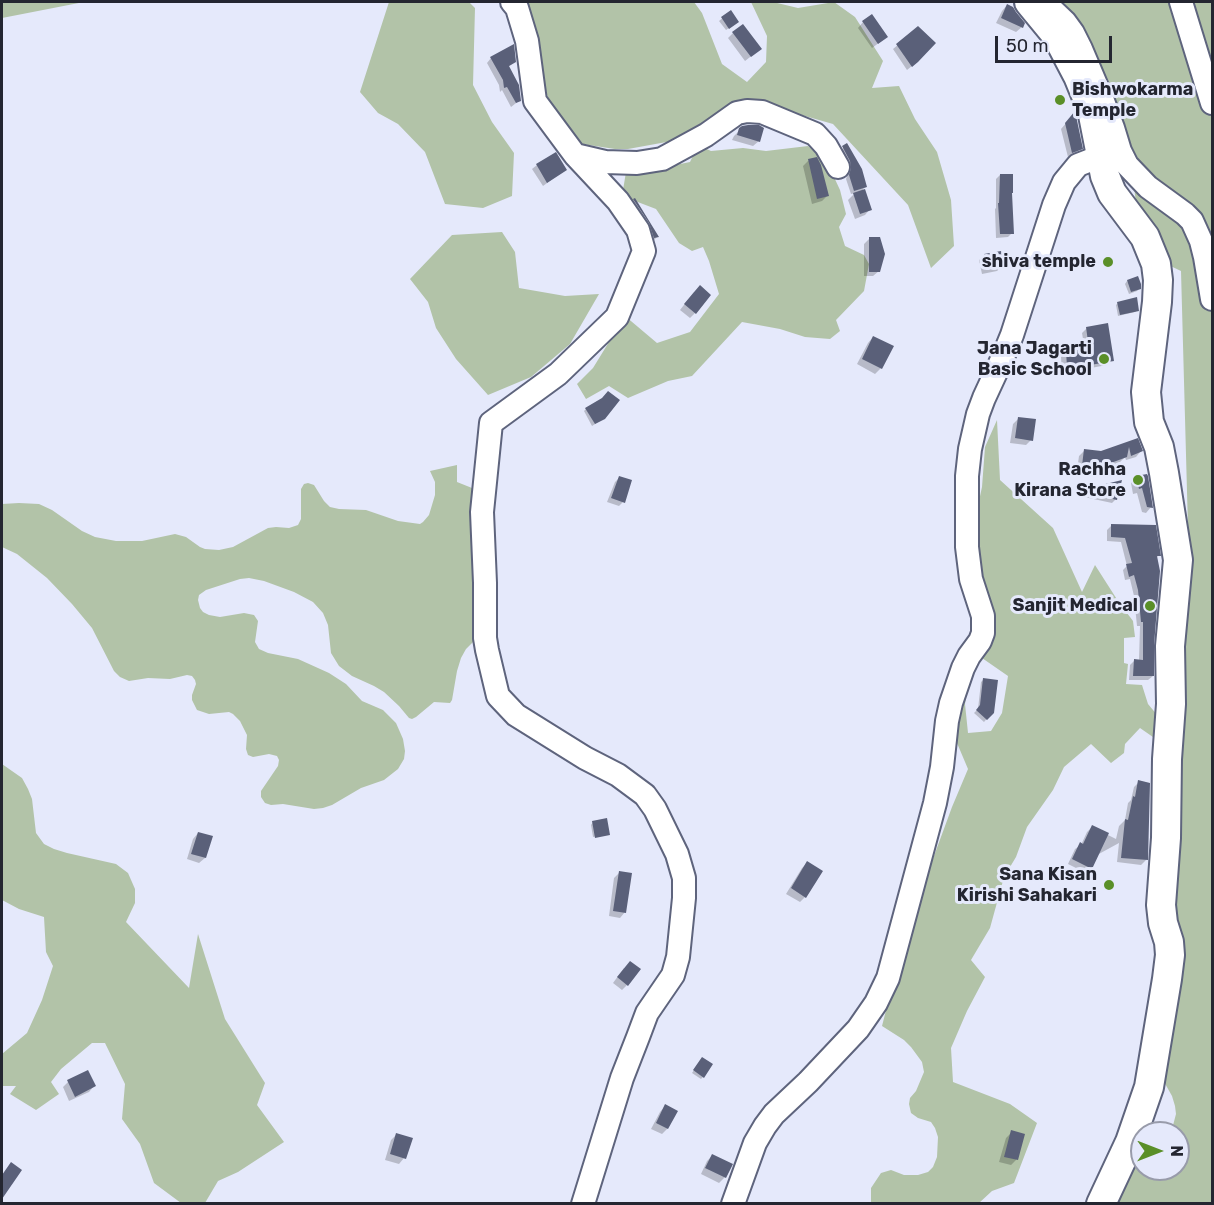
<!DOCTYPE html>
<style>
body{margin:0}
#map{position:relative;width:1214px;height:1205px;overflow:hidden;background:#e5e9fb;font-family:Rubik,sans-serif}
canvas{display:block}
.frame{position:absolute;inset:0;border:3px solid #242631;pointer-events:none}
.north{position:absolute;left:1130px;top:1121px;width:60px;height:60px;box-sizing:border-box;background:#e5e9fb;border:2px solid #989baa;border-radius:50%;rotate:90deg;font-size:16px;font-weight:700;line-height:24px;text-align:center;color:#242631}
.north::after{content:'';display:block;margin:auto;width:21px;height:27px;background:#5a8f28;clip-path:polygon(50% 0,100% 100%,50% 72%,0 100%)}
.scale{position:absolute;left:995px;top:36px;width:117px;height:27px;box-sizing:border-box;border:3px solid #242631;border-top:0;padding-left:8px;font-size:18px;line-height:21px;white-space:nowrap;color:#242631;-webkit-text-stroke:4px #e5e9fb;paint-order:stroke}
</style>
<div id="map">
<canvas width="1214" height="1205"></canvas>
<div class="frame"></div>
<div class="north">N</div>
<div class="scale">50 m</div>
</div>
<script>
const context = document.querySelector('canvas').getContext('2d');
context.lineJoin = 'round';
function fillPath(path, color) {
  context.fillStyle = color;
  context.fill(path, 'evenodd');
}
function poly(rows) {
  const path = new Path2D();
  for (const r of rows) {
    path.moveTo(r[0], r[1]);
    for (let i = 2; i < r.length; i += 2) path.lineTo(r[i], r[i + 1]);
  }
  return path;
}
function stroke(path, color, width, dash) {
  context.strokeStyle = color;
  context.lineWidth = width;
  context.lineCap = dash ? 'butt' : 'round';
  context.setLineDash(dash || []);
  context.stroke(path);
}
function write(font, color, halo, rows, align = 'center') {
  context.font = font + ' Rubik,sans-serif';
  context.lineWidth = 6;
  context.setLineDash([]);
  context.textBaseline = 'middle';
  context.strokeStyle = halo;
  context.fillStyle = color;
  for (const [text, x, y, turn = 0] of rows) {
    context.save();
    context.translate(x, y);
    context.rotate((+turn || 0) * Math.PI / 180);
    context.textAlign = isNaN(turn) ? turn : align;
    if (halo) context.strokeText(text, 0, 0);
    context.fillText(text, 0, 0);
    context.restore();
  }
}
const green = poly([
 [2,2,129,2,127,3,84,2,2,18],
 [389,2,469,2,475,8,473,85,492,122,514,153,512,196,483,208,445,204,425,152,398,124,378,113,360,92],
 [521,2,694,2,702,13,722,64,747,82,766,62,767,36,751,2,773,2,798,8,834,2,855,17,883,61,872,88,899,86,915,119,937,152,951,200,954,246,931,268,908,205,833,124,770,106,683,139,628,149,615,149,582,144,549,104,539,58],
 [1056,2,1212,2,1212,1203,1111,1203,1142,1154,1142,1169,1178,1169,1178,1133,1171,1133,1176,1114,1175,1106,1172,1096,1163,1080,1182,635,1189,565,1181,271,1160,261,1136,203,1129,145],
 [698,145,711,151,743,148,766,151,808,146,827,162,840,190,846,214,839,227,845,246,864,255,869,264,864,291,836,320,840,331,830,339,805,337,780,329,742,322,692,376,668,381,628,398,609,386,586,399,577,384,593,368,625,316,657,343,690,332,719,294,709,261,703,247,692,251,679,243,656,209,622,196,626,172,661,168,690,162],
 [502,232,515,252,519,288,565,296,599,294,570,344,531,377,488,395,456,359,436,328,428,302,410,279,452,235],
 [997,420,1000,480,1053,528,1082,592,1095,565,1118,601,1133,621,1135,637,1124,638,1124,663,1128,664,1126,684,1142,685,1148,704,1163,722,1163,744,1140,728,1125,744,1124,753,1111,763,1091,744,1064,767,1053,790,1027,827,1016,857,1004,877,990,928,971,960,985,977,967,1011,951,1048,953,1082,1010,1104,1037,1123,1014,1183,992,1191,979,1203,871,1204,871,1188,881,1173,891,1170,904,1175,918,1175,928,1172,933,1167,937,1157,938,1137,935,1128,931,1122,918,1118,911,1113,909,1104,910,1098,916,1091,924,1072,922,1062,911,1047,904,1040,882,1026,906,932,952,807,968,769,957,743,952,719,971,665,965,704,968,733,991,731,1002,713,1008,676,982,658,991,640,975,551,974,524,982,487,985,447],
 [457,465,457,482,477,490,478,637,466,649,461,658,457,671,452,700,450,703,434,702,416,717,412,719,409,718,399,706,384,692,374,686,352,676,339,666,331,653,328,625,323,613,313,602,294,592,264,581,249,578,240,579,206,590,199,595,198,600,200,608,203,612,209,615,220,617,244,613,254,615,258,621,255,642,259,649,268,653,298,659,329,673,346,684,362,701,383,710,396,723,403,739,405,751,404,759,398,769,384,780,361,788,332,805,323,808,314,809,283,804,271,805,265,803,261,797,261,791,278,766,279,760,277,756,269,754,253,757,248,755,246,749,247,735,240,721,233,714,229,712,209,714,197,710,192,700,192,695,196,684,195,680,192,676,187,675,170,679,148,678,129,681,120,677,114,671,92,628,72,604,47,578,17,554,2,547,2,504,19,503,39,504,52,510,82,531,95,537,116,541,142,541,175,534,186,537,200,547,205,549,219,550,233,547,268,528,276,527,289,528,298,525,301,519,301,489,304,484,308,483,314,485,324,501,330,507,339,509,366,510,398,521,420,524,423,522,429,515,435,495,435,482,430,471],
 [2,764,22,778,28,789,32,799,36,833,44,844,54,849,67,853,116,864,128,873,135,889,135,903,126,922,189,988,198,934,225,1019,265,1083,257,1105,284,1142,238,1172,218,1181,205,1203,181,1203,154,1183,140,1144,122,1119,125,1084,105,1043,92,1043,61,1069,51,1082,59,1094,36,1110,10,1094,16,1086,2,1086,2,1054,27,1033,42,1000,53,966,46,952,44,917,19,909,2,900]
]);
const shadow = poly([
 [1007,5,1022,27,1016,32,996,23,1002,11],
 [730,12,735,24,726,30,719,21],
 [863,22,880,42,872,48,858,28],
 [918,28,912,66,907,70,893,49],
 [733,33,754,54,745,61,728,38],
 [491,58,515,62,508,67,520,100,511,107,502,90,500,92,499,85,487,63],
 [1074,114,1081,148,1076,153,1068,157,1061,129],
 [740,130,759,141,753,146,732,140,734,136],
 [847,145,866,187,863,189,870,209,865,215,855,219,848,200,855,193,851,194,846,179,848,173,847,165,839,152],
 [555,154,565,170,543,186,532,169,537,165],
 [816,159,827,196,822,201,812,204,803,166,808,161],
 [1000,175,1012,233,1008,237,996,238,995,209,996,208,996,179],
 [634,200,657,237,653,241,650,242,630,204],
 [870,238,879,271,873,276,864,276,864,244],
 [985,255,1002,266,997,271,982,274,979,260],
 [1127,281,1140,288,1137,291,1129,294,1125,284],
 [694,292,695,313,690,318,680,310],
 [1118,303,1138,310,1135,312,1118,316,1116,305],
 [1087,328,1112,360,1107,365,1080,370,1078,372,1062,373,1061,357,1066,352,1085,351,1082,333],
 [873,337,881,368,875,374,857,364,868,343],
 [586,409,600,421,592,426,584,411],
 [1019,418,1031,440,1026,445,1010,443,1013,424],
 [1137,440,1141,451,1136,457,1126,460,1125,457,1120,462,1076,478,1079,456,1084,451,1101,453],
 [1146,475,1151,507,1146,513,1142,512,1137,493,1133,494,1131,483,1136,478],
 [620,477,623,502,619,506,607,502,615,482],
 [1120,482,1116,499,1112,503,1075,495,1077,492],
 [1112,525,1159,555,1156,558,1152,645,1153,676,1148,680,1129,680,1130,665,1134,661,1139,661,1140,626,1137,626,1134,596,1130,579,1125,580,1123,570,1127,566,1121,542,1107,541,1107,530],
 [984,679,992,713,984,722,974,713,978,709,981,682],
 [1139,782,1146,860,1141,865,1117,862,1119,843,1097,855,1091,868,1086,873,1068,864,1075,849,1081,845,1087,832,1092,827,1116,839,1119,826,1125,820,1128,803,1131,800,1134,787],
 [593,822,608,834,593,837,591,825],
 [198,833,211,837,205,858,199,863,187,859,193,839],
 [807,863,805,897,800,902,786,894,802,868],
 [619,873,625,912,620,918,609,916,614,878],
 [624,968,627,985,622,990,613,983],
 [700,1061,703,1077,701,1079,692,1073],
 [68,1082,94,1086,89,1092,69,1101,63,1087],
 [665,1106,676,1112,667,1129,662,1134,651,1129,660,1112],
 [1012,1132,1023,1135,1016,1160,1011,1165,999,1162,1006,1138],
 [397,1134,404,1158,399,1164,385,1160,391,1140],
 [712,1156,725,1177,719,1183,701,1174,707,1161]
]);
const building = poly([
 [1007,4,1013,7,1016,12,1025,23,1023,28,1001,18],
 [731,10,739,22,729,29,721,17],
 [872,14,888,37,878,44,862,21],
 [743,24,762,49,751,57,732,32],
 [918,26,936,43,918,62,912,67,896,44],
 [514,44,516,62,509,66,519,85,521,101,516,103,507,87,504,88,503,80,490,57],
 [1075,111,1083,149,1072,153,1065,123],
 [748,125,759,125,764,128,760,142,737,135,739,128,742,126],
 [847,143,862,169,867,187,854,191,849,175,851,168,850,161,842,146],
 [556,152,567,170,547,183,536,164],
 [817,157,821,165,829,196,817,199,808,159],
 [1000,174,1013,174,1013,193,1012,193,1014,234,1000,234,998,203,999,203],
 [865,189,872,210,860,214,853,193],
 [635,198,659,237,654,238,649,223,633,199],
 [869,237,880,237,885,254,880,272,869,272],
 [1001,251,1004,266,987,269,984,254],
 [1138,276,1141,284,1141,289,1131,292,1127,280],
 [700,285,711,295,696,314,684,304],
 [1137,297,1139,311,1120,315,1117,302],
 [1108,323,1114,361,1084,366,1084,367,1067,368,1066,350,1089,349,1086,327],
 [873,336,894,346,882,369,862,359],
 [608,391,620,400,605,419,595,424,585,408,602,398],
 [1018,417,1036,419,1033,441,1015,438],
 [1138,438,1143,451,1131,456,1129,447,1127,457,1081,474,1084,449,1101,451],
 [1147,474,1148,476,1153,508,1147,507,1142,488,1139,489,1136,476],
 [619,476,632,480,625,503,611,498],
 [1122,480,1117,500,1077,491],
 [1111,524,1156,525,1161,556,1157,556,1160,571,1154,645,1154,676,1133,676,1134,659,1143,660,1143,622,1141,622,1138,590,1134,575,1129,577,1126,564,1132,563,1125,538,1111,537],
 [983,678,998,680,994,713,987,720,976,710,980,705],
 [1138,780,1150,783,1148,860,1121,858,1125,819,1128,820,1133,796,1135,797],
 [607,818,610,835,595,838,592,821],
 [1092,825,1109,833,1092,869,1072,859,1080,842,1083,844],
 [198,832,213,836,206,858,191,854],
 [807,861,823,871,806,898,791,888],
 [619,871,632,873,626,913,613,911],
 [630,961,641,969,628,986,617,977],
 [702,1057,713,1064,704,1078,693,1070],
 [88,1070,96,1086,75,1097,67,1080],
 [665,1104,678,1111,668,1129,656,1123],
 [1011,1130,1025,1134,1018,1160,1004,1157],
 [396,1133,413,1138,406,1159,390,1154],
 [712,1154,733,1164,726,1178,705,1168],
 [11,1162,22,1170,2,1199,2,1175]
]);
const minor = poly([
 [512,2,517,8,527,41,535,101,575,155,618,201,638,230,644,251,617,317,558,374,491,423,482,512,485,583,485,638,487,650,498,696,516,715,585,758,618,775,645,795,655,809,677,854,684,878,684,898,678,957,673,975,647,1013,638,1037,622,1078,583,1204],
 [1044,2,1065,22,1073,33,1081,49,1103,101,1113,128,1120,151,1127,165,1148,187,1185,214,1192,221,1201,241,1205,257,1212,299],
 [1181,2,1212,103],
 [575,155,605,162,637,163,662,159,706,135,737,113,747,111,762,112,815,134,826,146,838,167],
 [733,1204,755,1143,765,1126,774,1114,808,1082,858,1029,876,1003,888,978,935,803,942,767,947,721,951,703,963,668,969,656,980,641,983,633,983,616,971,579,967,547,967,476,970,449,978,414,984,398,1003,357,1012,335,1054,205,1064,182,1078,165,1101,156]
]);
const major = poly([
 [1029,2,1057,36,1078,76,1092,110,1105,176,1112,193,1145,237,1156,264,1158,280,1157,302,1146,392,1149,422,1159,447,1164,473,1178,560,1170,646,1171,704,1167,759,1166,838,1161,905,1163,923,1169,942,1170,955,1167,979,1149,1087,1130,1142,1101,1204]
]);
const markers = [
 [1060,100,6,"#5a8f28"],
 [1108,262,6,"#5a8f28"],
 [1104,359,6,"#5a8f28"],
 [1138,480,6,"#5a8f28"],
 [1150,606,6,"#5a8f28"],
 [1109,885,6,"#5a8f28"]
];
const poiNames = [
 ["Bishwokarma",1072,90,"left"],
 ["Temple",1072,111,"left"],
 ["shiva temple",1096,262],
 ["Jana Jagarti",1092,349],
 ["Basic School",1092,370],
 ["Rachha",1126,470],
 ["Kirana Store",1126,491],
 ["Sanjit Medical",1138,606],
 ["Sana Kisan",1097,875],
 ["Kirishi Sahakari",1097,896]
];
fillPath(green, '#b2c3a8');
fillPath(shadow, '#0003');
fillPath(building, '#5a6079');
stroke(minor, '#5e647d', 26);
stroke(major, '#5e647d', 32);
stroke(minor, '#fff', 22);
stroke(major, '#fff', 28);
for (const [x, y, r, color] of markers) {
  const dot = new Path2D();
  dot.arc(x, y, r, 0, 2 * Math.PI);
  context.fillStyle = color;
  context.fill(dot);
  stroke(dot, '#e5e9fb', 2);
}
write('bold 18px', '#242631', '#e5e9fb', poiNames, 'right');
</script>
